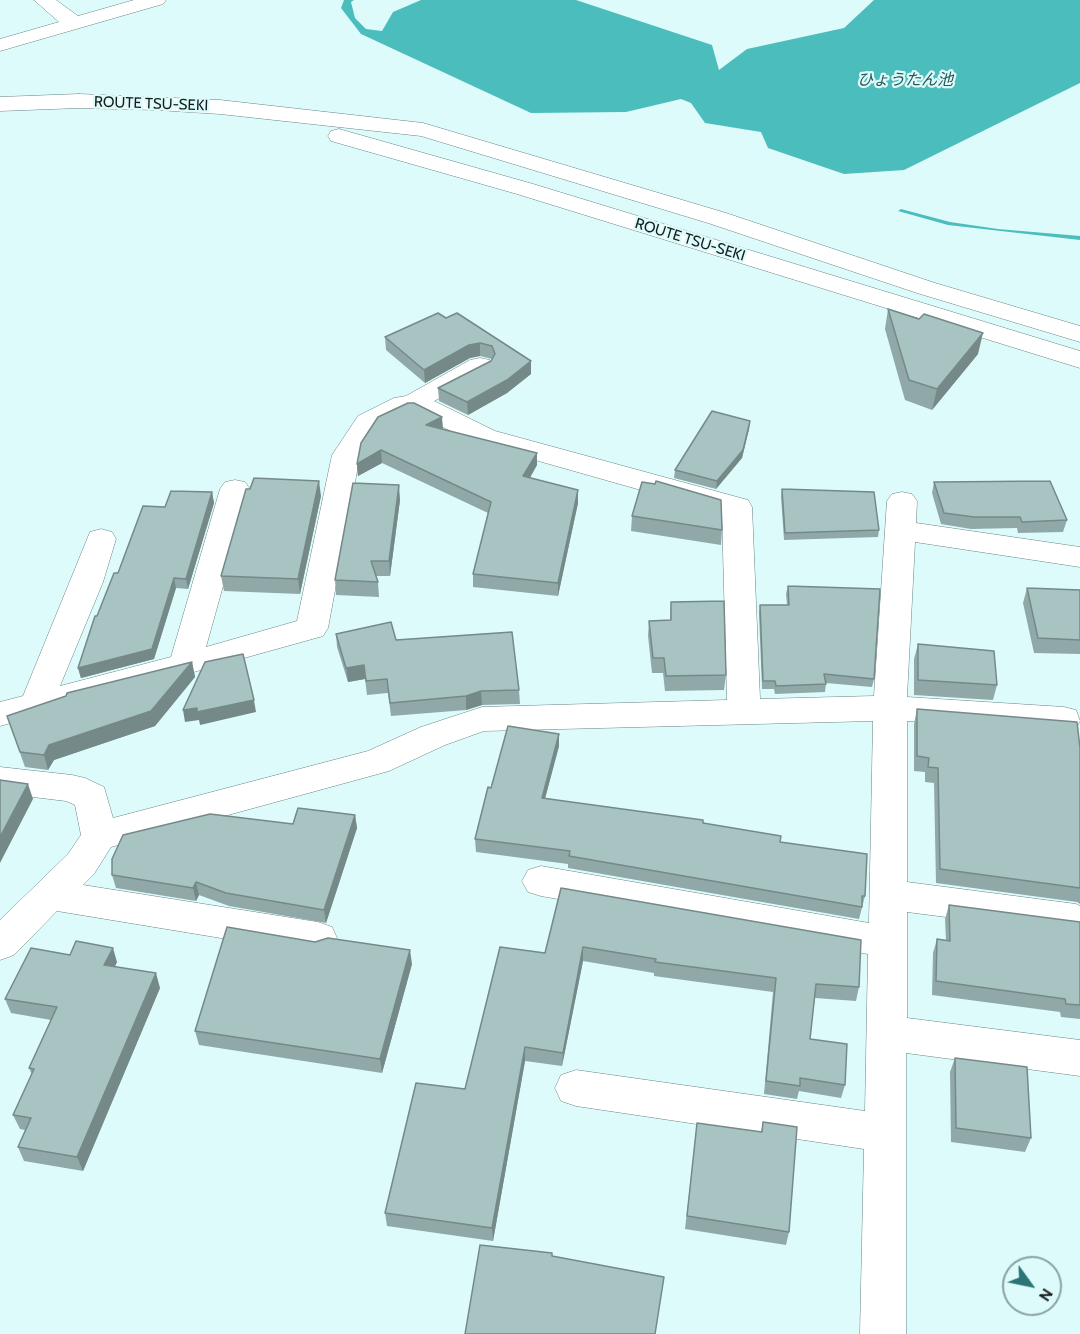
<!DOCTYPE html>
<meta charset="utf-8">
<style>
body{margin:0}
#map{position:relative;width:1080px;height:1334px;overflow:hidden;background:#defbfb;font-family:Cabin,sans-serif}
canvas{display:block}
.north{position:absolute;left:1002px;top:1256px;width:60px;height:60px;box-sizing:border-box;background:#defbfb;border:2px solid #8ca2a2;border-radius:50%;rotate:123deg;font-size:16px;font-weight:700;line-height:24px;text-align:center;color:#121d1c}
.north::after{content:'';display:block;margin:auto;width:21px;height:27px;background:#2b7575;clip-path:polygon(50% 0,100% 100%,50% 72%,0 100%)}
</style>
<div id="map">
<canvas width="1080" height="1334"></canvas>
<div class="north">N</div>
</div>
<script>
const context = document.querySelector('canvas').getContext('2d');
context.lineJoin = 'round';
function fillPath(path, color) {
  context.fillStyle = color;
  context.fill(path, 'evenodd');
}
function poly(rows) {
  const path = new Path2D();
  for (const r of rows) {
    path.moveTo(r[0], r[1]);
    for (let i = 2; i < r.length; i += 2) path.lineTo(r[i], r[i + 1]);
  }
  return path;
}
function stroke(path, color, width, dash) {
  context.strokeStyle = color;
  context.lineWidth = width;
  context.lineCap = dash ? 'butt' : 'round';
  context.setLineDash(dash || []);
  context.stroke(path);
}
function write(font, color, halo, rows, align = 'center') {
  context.font = font + ' Cabin,"Noto Sans JP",sans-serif';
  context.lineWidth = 4.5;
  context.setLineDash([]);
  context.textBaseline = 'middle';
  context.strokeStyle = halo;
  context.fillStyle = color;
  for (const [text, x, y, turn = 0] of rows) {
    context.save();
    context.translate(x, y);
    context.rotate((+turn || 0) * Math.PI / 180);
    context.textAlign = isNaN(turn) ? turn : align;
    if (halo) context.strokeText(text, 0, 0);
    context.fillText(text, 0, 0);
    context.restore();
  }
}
const water = poly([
 [344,0,354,0,351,2,355,18,366,29,382,31,393,12,421,0,576,0,712,45,719,70,747,49,844,28,874,0,1080,0,1080,83,904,170,844,174,768,148,761,132,705,123,691,103,681,99,626,112,531,113,361,34,341,8],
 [901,209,950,222,998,229,1080,236,1080,240,948,225,898,211]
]);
const minor = poly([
 [34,0,56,0,78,16,134,0,166,0,163,4,0,51,0,39,59,22,34,0],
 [480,358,490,360,493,366,490,372,434,401,495,431,748,500,752,507,760,699,874,696,887,501,892,494,902,492,912,494,917,501,916,523,1080,547,1080,567,915,542,907,697,1064,707,1076,710,1080,721,1076,728,1064,731,907,721,907,882,1076,904,1080,906,1080,934,907,912,907,1018,1080,1040,1080,1076,906,1053,906,1334,860,1334,864,1149,576,1106,561,1101,555,1088,561,1075,576,1070,865,1111,868,954,541,896,528,892,522,881,528,870,541,866,869,923,873,721,484,731,445,745,389,771,111,847,94,874,83,885,318,922,332,927,337,938,332,949,318,954,57,911,14,955,0,960,0,920,68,854,81,835,75,805,66,801,0,793,0,767,72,775,85,778,104,787,113,818,368,751,421,727,482,707,727,700,722,513,475,443,415,413,408,413,378,428,360,455,328,628,323,636,0,726,0,702,23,696,90,532,101,529,112,532,116,539,103,582,60,686,171,657,220,489,225,482,235,480,245,482,250,489,206,647,297,621,332,455,358,416,394,398,406,396,470,360,480,358]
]);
const primary = poly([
 [79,94,220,100,423,123,726,213,935,283,1080,326,1080,342,917,293,708,223,421,136,220,114,157,110,79,108,0,111,0,97,79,94],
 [339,129,533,184,1080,351,1080,368,517,194,331,141,328,136,331,131,339,129]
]);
const wall = poly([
 [888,309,978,354,932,410,905,400,885,329],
 [457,313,531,374,507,393,468,415,439,401,438,388,491,361,492,359,480,356,470,358,425,383,386,350,385,337,446,318],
 [750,421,749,429,742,458,716,489,674,478,675,470],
 [442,429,537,453,537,465,530,478,578,503,558,596,473,587,473,574,488,513,382,463,358,476,357,464,361,443],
 [934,482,1067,520,1063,532,1018,533,1017,528,971,529,941,524,932,493],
 [782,489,879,530,878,537,784,540,781,497],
 [212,492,214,503,188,589,176,588,154,659,81,678,78,668,97,616,118,573,165,507],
 [321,496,300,594,224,591,221,576],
 [400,500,390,576,376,576,378,582,379,597,336,595,335,580],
 [632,516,722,530,721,545,631,531],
 [788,586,874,679,872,687,826,683,825,692,775,694,774,689,762,689,759,613,760,605,787,605,786,594],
 [1027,588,1080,590,1080,654,1034,653,1023,603],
 [671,602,726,675,724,690,665,691,663,673,652,673,648,636,649,621,670,620],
 [336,634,396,640,519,690,520,704,482,705,466,710,391,716,388,693,367,695,365,679,348,682,337,647],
 [918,644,997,685,993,700,914,695,914,659],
 [192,662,195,677,155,726,54,760,48,770,25,767,7,716],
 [917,709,1080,748,1080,904,1077,902,936,883,934,783,925,782,925,772,914,771,914,724],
 [559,746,545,798,703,823,780,842,865,896,859,919,568,868,568,864,476,852,475,839,491,788],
 [355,815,357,828,326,923,229,906,199,895,196,901,116,888,112,875,293,824],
 [561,888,859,987,856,1001,815,998,810,1039,845,1085,841,1098,799,1091,797,1099,764,1094,773,992,654,976,654,973,583,961,562,1066,525,1061,493,1241,387,1226,385,1213,465,1089,545,953],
 [949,905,1080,922,1080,1019,1061,1017,1060,1012,932,995,933,953,937,939,946,941,945,919],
 [117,962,115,966,160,988,83,1171,24,1161,18,1147,25,1130,20,1129,13,1115,32,1075,29,1068,51,1020,11,1013,5,999],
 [412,964,382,1073,199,1045,195,1031],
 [955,1058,1031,1138,1025,1152,951,1142,950,1072],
 [763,1122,789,1232,786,1245,685,1229,697,1123,761,1132]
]);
const shadedWall = poly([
 [983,333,978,354,932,410,937,389],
 [480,343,480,356,470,358,425,383,424,370,469,345],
 [531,361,531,374,507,393,468,415,467,402],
 [442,417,443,429,426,425],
 [750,421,749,429,742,458,716,489,717,481],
 [381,450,382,463,358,476,357,464],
 [537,453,537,465,523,489,523,476],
 [319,481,321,496,300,594,298,579],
 [399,485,400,500,390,576,389,561],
 [578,490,578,503,558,596,558,583],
 [212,492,214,503,188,589,186,579],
 [174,578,176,588,154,659,81,678,78,668],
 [192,662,195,677,155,726,54,760,48,770,44,755,49,745],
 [364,665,365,679,348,682,346,668],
 [481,691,482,705,466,710,466,696],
 [254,700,256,712,200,725,199,720,185,722,183,710],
 [559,734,559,746,542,810,542,798],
 [28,784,33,799,0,863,0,837],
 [355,815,357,828,326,923,324,910],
 [196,882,199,895,196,901,193,888],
 [583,947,583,961,562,1066,563,1053],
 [113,948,117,962,109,979,104,965],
 [410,950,412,964,382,1073,380,1059],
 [156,973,160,988,83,1171,77,1157],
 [525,1047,525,1061,493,1241,492,1228]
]);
const building = poly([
 [888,309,919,319,924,314,983,333,937,389,909,380,888,309],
 [438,313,446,318,457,313,531,361,507,380,467,402,438,388,491,361,495,354,492,346,480,343,469,345,424,370,385,337,438,313],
 [408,403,414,403,442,417,426,425,537,453,523,476,578,490,558,583,473,574,491,502,381,450,357,464,361,443,378,417,408,403],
 [712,411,750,421,743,450,717,481,675,470,712,411],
 [254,478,319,481,298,579,221,576,246,489,250,489,254,478],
 [656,481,721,500,722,530,632,516,642,482,655,484,656,481],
 [1050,481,1067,520,1022,522,1020,517,974,517,944,513,934,482,1050,481],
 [353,483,399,485,389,561,371,561,378,582,335,580,353,483],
 [782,489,874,492,879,530,785,533,782,489],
 [171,491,212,492,186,579,174,578,152,649,78,668,95,616,97,616,114,573,118,573,143,506,165,507,171,491],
 [788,586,880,589,874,679,824,674,826,684,776,686,775,681,763,681,760,605,789,605,788,586],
 [1027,588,1080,590,1080,640,1038,638,1027,588],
 [724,601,726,675,666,676,664,658,653,658,649,621,671,620,671,602,724,601],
 [391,622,396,640,512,632,519,690,481,691,466,696,390,703,387,679,366,681,364,665,346,668,336,634,391,622],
 [918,644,994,651,997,685,918,680,918,644],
 [243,654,254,700,197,712,197,708,183,710,205,662,243,654],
 [192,662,151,711,49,745,44,755,20,752,7,716,66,696,67,693,192,662],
 [917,709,1077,722,1080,748,1080,888,940,869,938,768,928,767,929,758,917,756,917,709],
 [508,726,559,734,542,798,703,820,703,823,781,836,780,842,867,854,865,896,862,896,862,907,569,856,570,851,475,839,488,787,491,788,508,726],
 [0,780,28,784,0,837,0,780],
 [298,808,355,815,324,910,226,893,196,882,193,888,112,875,112,859,123,835,210,814,293,824,298,808],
 [561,888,861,940,859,987,816,984,810,1039,847,1044,845,1085,800,1078,800,1086,766,1081,776,978,655,962,656,959,583,947,563,1053,525,1047,492,1228,385,1213,416,1083,465,1089,500,947,545,953,561,888],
 [949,905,1080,922,1080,1005,1066,1004,1065,999,936,981,937,939,950,941,949,905],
 [227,927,315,942,328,938,410,950,380,1059,195,1031,227,927],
 [76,941,113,948,104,965,156,973,77,1157,18,1147,31,1118,13,1115,34,1069,29,1068,57,1007,5,999,31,948,70,955,76,941],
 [955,1058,1027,1067,1031,1138,956,1128,955,1058],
 [763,1122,797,1127,789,1232,687,1216,697,1123,762,1132,763,1122],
 [480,1245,552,1253,552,1256,664,1277,655,1334,465,1334,480,1245]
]);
const farStreetnames = [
 ["ROUTE TSU-SEKI",151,104,2],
 ["ROUTE TSU-SEKI",690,240,17]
];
const farWaternames = [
 ["ひょうたん池",905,80]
];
fillPath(water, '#4cbdbd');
stroke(minor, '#6a8484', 1);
stroke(primary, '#6a8484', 1);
fillPath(minor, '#fff');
fillPath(primary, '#fff');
fillPath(wall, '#90a9a8');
fillPath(shadedWall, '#758988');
fillPath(building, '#a7c4c3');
stroke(building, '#758988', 1.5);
write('15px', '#121d1c', '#defbfb', farStreetnames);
write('italic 16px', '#265656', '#defbfb', farWaternames);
</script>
